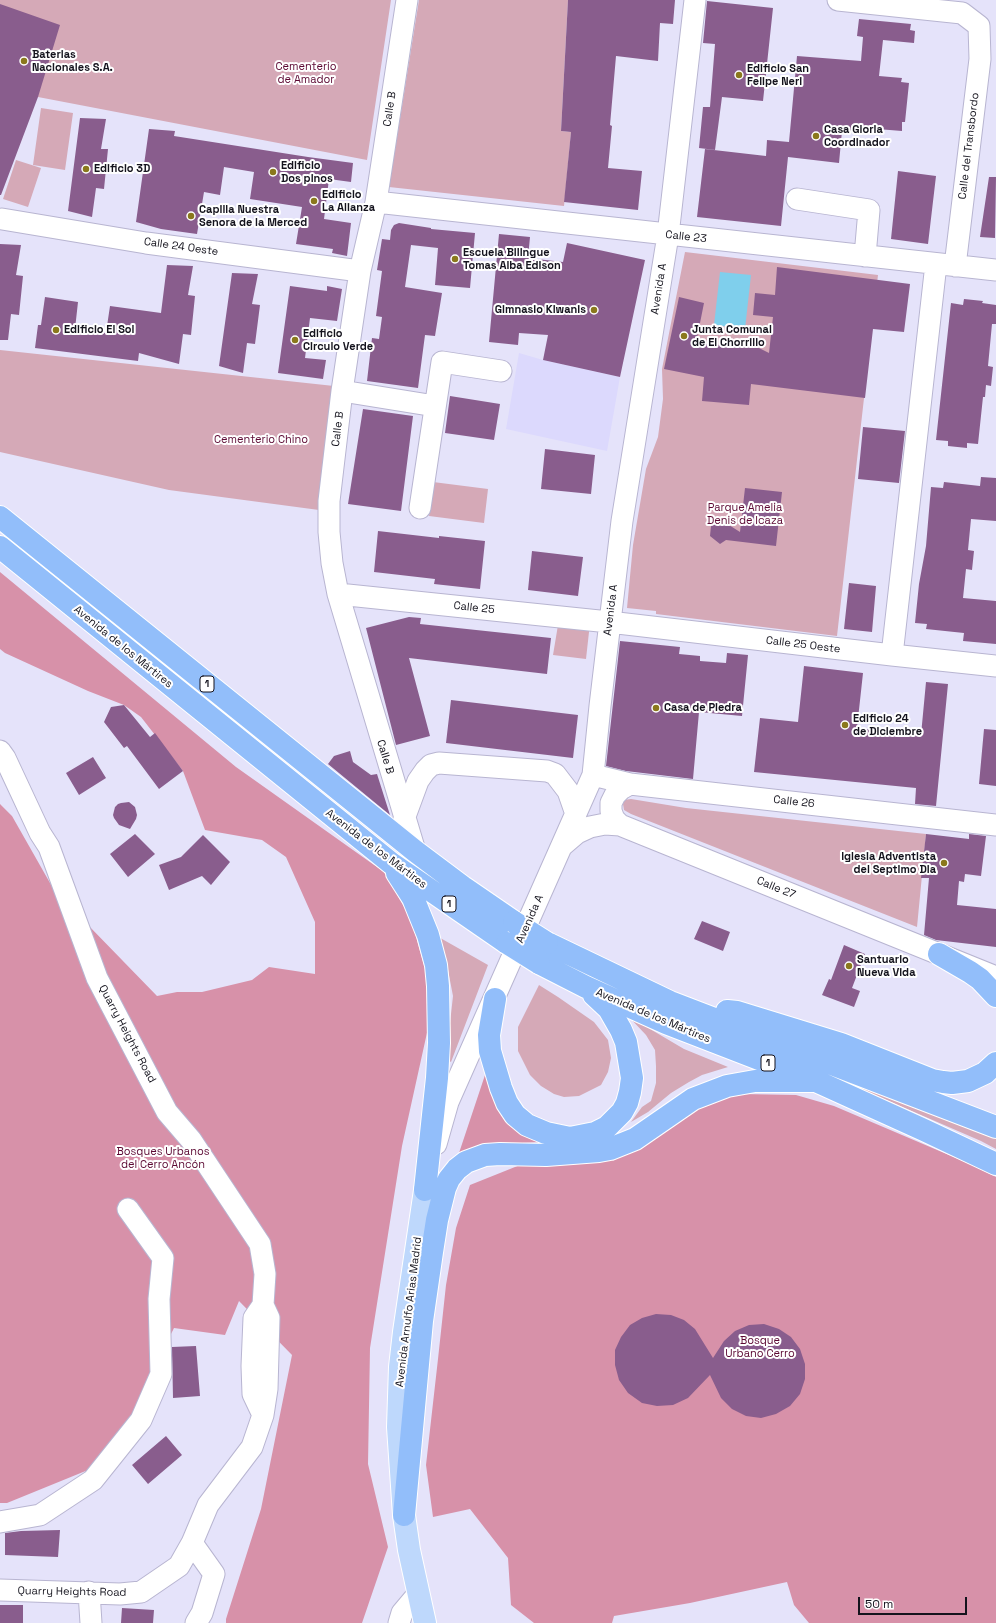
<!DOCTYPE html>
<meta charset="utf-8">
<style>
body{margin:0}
#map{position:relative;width:996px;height:1623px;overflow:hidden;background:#e5e3fa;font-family:"Space Grotesk",sans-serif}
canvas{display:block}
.scale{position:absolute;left:858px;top:1597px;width:109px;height:18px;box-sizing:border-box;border:2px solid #14131d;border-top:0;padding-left:5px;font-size:12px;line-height:14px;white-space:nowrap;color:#14131d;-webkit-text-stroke:3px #fff;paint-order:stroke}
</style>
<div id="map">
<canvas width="996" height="1623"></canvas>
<div class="scale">50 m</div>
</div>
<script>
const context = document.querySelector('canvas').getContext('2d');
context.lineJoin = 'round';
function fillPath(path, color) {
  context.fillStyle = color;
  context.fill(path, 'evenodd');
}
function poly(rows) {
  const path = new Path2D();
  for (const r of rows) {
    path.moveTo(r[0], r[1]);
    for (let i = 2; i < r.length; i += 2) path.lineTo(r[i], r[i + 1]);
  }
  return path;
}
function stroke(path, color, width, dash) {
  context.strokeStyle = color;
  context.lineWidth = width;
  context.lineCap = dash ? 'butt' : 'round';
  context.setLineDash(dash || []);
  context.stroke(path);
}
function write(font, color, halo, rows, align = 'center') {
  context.font = font + ' "Space Grotesk",sans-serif';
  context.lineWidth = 4;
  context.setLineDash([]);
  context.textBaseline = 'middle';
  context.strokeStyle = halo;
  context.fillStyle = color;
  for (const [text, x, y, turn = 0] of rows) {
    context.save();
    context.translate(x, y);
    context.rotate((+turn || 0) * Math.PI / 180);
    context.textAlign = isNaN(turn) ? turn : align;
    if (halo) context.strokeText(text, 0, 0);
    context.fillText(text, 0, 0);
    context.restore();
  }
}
const built = poly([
 [519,353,543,360,620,377,607,451,506,429]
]);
const green = poly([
 [0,0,391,0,367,160,38,97,0,4],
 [419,0,568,0,561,131,571,132,564,206,389,187],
 [41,108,73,113,65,170,33,165],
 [16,160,41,168,28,207,3,199],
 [685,252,878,275,837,636,656,614,656,611,627,608,633,545,646,469,658,437,663,399,662,369],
 [0,350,334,386,319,510,169,490,0,452],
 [433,482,488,489,484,523,429,516],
 [559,619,590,623,586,659,553,655],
 [631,799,686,808,926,834,917,927,631,814,624,810,623,804,624,800],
 [435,935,488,965,451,1062,446,1059,453,996,447,965],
 [539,985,558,997,594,1022,608,1040,611,1058,608,1072,601,1085,579,1096,564,1097,554,1094,541,1086,530,1075,518,1051,518,1027],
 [628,1016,684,1049,728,1067,702,1075,689,1082,671,1093,648,1112,631,1122,642,1107,651,1101,656,1083,656,1066,655,1050,646,1035],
 [783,1057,996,1137,996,1149,981,1141,891,1102]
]);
const forest = poly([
 [0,572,236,767,384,872,411,919,434,1001,402,1146,370,1348,368,1464,388,1547,362,1623,226,1623,226,1619,261,1509,292,1355,239,1301,225,1335,174,1328,168,1340,140,1429,88,1470,7,1503,0,1503,0,804,12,816,54,890,157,996,177,992,202,992,252,980,269,967,315,974,315,922,286,857,262,840,205,830,183,771,141,717,124,705,88,691,5,653,0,649],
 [487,1069,495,1072,541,1142,504,1144,454,1168],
 [741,1094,796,1095,834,1106,970,1164,996,1177,996,1623,809,1623,794,1605,787,1582,690,1603,614,1616,612,1623,534,1623,511,1605,508,1558,470,1509,433,1517,426,1465,438,1359,446,1285,456,1228,470,1185,530,1161,616,1155,713,1099]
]);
const water = poly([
 [720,272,751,275,745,329,714,325]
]);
const building = poly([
 [568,0,675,0,673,24,660,23,658,61,616,56,610,125,612,126,608,168,642,171,638,210,564,202,571,132,561,131],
 [707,1,773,8,763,101,722,97,715,150,699,148,703,107,710,107,715,44,703,43],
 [0,4,60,25,38,97,1,195,0,195],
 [859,19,911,24,910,30,915,31,914,43,883,40,879,76,902,78,901,82,909,83,905,122,902,122,902,131,865,128,864,133,842,131,839,163,788,157,781,226,697,217,705,149,766,156,767,140,789,142,797,56,861,61,863,37,857,36],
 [80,118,106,119,101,149,108,149,104,189,96,188,92,217,68,211],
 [149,129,175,131,174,136,308,157,353,163,351,182,329,179,324,219,351,223,347,256,332,253,333,249,296,244,302,207,250,199,254,172,224,167,220,195,204,192,197,234,161,229,136,222],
 [898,171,936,176,928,244,891,239],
 [989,177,996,177,995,238,980,237],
 [399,223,431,228,431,229,475,233,470,288,435,285,438,248,411,245,405,287,442,293,435,336,425,335,418,388,367,381,372,338,379,339,382,317,376,316,382,271,377,270,382,239,390,240,391,230,394,225],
 [499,234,530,237,528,258,563,262,567,243,645,260,620,377,543,360,548,335,519,333,518,345,489,342],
 [0,244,21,245,16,275,23,276,19,315,11,314,8,340,0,340],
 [167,265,193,266,188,295,195,296,191,335,183,334,179,364,139,353,138,361,35,348,38,325,41,325,45,297,78,302,75,329,106,333,110,306,161,313],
 [777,267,910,284,904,332,873,329,865,398,751,384,749,405,702,401,704,377,664,369,679,297,704,303,696,343,744,347,753,345,769,353,773,317,753,315,755,293,775,295],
 [232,273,258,274,252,304,260,305,255,344,247,343,243,373,219,366],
 [290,286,327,291,327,286,342,289,337,321,310,318,305,358,326,360,323,379,278,373],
 [964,299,983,301,982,303,996,305,996,324,992,324,988,366,993,367,991,386,986,385,985,397,983,397,978,444,967,443,967,448,948,446,948,441,936,440,951,303,963,305],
 [450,396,500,404,494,440,445,433],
 [363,409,413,416,401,511,348,504],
 [863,427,905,431,899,483,858,479],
 [545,449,595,455,591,494,541,489],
 [981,477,996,478,996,521,971,519,968,550,974,551,972,570,966,569,963,598,996,601,996,644,963,641,964,633,926,629,927,624,915,623,919,584,926,546,931,487,943,488,944,482,980,486],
 [745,488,782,492,776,546,726,540,720,544,710,536,711,526,721,520,740,532],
 [378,531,439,538,439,536,485,541,480,589,434,584,435,579,374,572],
 [532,551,583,557,578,596,528,590],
 [849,583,876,586,872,632,844,629],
 [409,617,421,618,420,624,551,638,547,674,409,658,430,736,396,745,366,628],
 [620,641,680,647,679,654,700,656,700,661,726,663,727,653,748,655,742,716,699,712,693,779,626,771,606,766],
 [804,666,863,673,857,728,921,735,926,682,948,684,936,806,915,804,916,788,754,772,760,718,798,722],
 [451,700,578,715,573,758,446,743],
 [124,705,150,737,155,733,183,771,159,789,127,746,124,748,104,722,111,707],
 [984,729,996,730,996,786,979,784],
 [350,751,353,762,371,775,377,774,390,815,328,764,334,756],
 [93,757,106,778,79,795,66,773],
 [129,802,135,807,137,815,136,819,130,829,119,825,114,818,113,815,115,807,118,804,121,803],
 [135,834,155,854,128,877,110,854],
 [926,834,969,839,969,834,986,836,981,876,965,874,964,882,959,881,957,905,996,909,996,947,936,940,924,935,929,878,921,878],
 [203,835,230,862,211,885,202,876,169,890,159,865,181,857],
 [702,921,730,932,723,951,694,939],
 [844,945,865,954,852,988,860,991,854,1007,822,995,829,979,831,980],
 [656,1314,671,1315,684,1320,695,1329,713,1358,724,1341,735,1331,749,1325,764,1324,779,1329,791,1337,800,1349,805,1364,805,1379,800,1394,790,1406,776,1414,761,1418,746,1416,732,1409,721,1398,710,1375,688,1398,673,1405,657,1406,642,1403,628,1393,619,1380,615,1365,615,1350,621,1337,630,1325,642,1318],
 [196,1346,200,1396,173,1398,172,1347],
 [166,1436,182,1455,148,1484,132,1465],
 [60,1530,58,1557,5,1555,5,1533,21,1531],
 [0,1605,23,1605,23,1623,0,1623],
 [122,1608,154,1610,153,1623,121,1623]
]);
const minor = poly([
 [407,0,376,202,360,271,342,391,329,501,329,532,332,563,338,594,415,851],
 [838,0,962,13,979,26,980,59,955,266],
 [797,199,869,210,865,256],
 [376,202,996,270],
 [2,219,146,243,360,271],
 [342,391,435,406],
 [420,508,442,362,501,371],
 [338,594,609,622,892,655,996,666],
 [892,655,936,264],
 [0,751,5,758,40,833,49,847,97,978,167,1112,191,1140,260,1244,265,1274,263,1305,254,1318,252,1366,253,1394,263,1415],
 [593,775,630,784,996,825],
 [404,819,418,781,425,771,431,765,439,763,547,771,555,774,568,791,576,814],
 [620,825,614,819,611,811,611,803,615,795,621,789,630,784],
 [563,845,577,833,590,827,605,824,620,825,996,977],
 [436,1144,448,1102,593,775,600,706,622,521,668,235,695,0],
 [0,1522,40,1515,93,1480,141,1420,161,1374,159,1299,163,1258,128,1209],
 [192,1543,214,1574,202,1613,196,1623],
 [0,1590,120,1594,141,1592,179,1566,192,1543,208,1505,252,1447,263,1415,267,1389,269,1318,263,1305],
 [89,1592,91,1623],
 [399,1623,402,1613,418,1594]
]);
const major = poly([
 [425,1623,409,1550,404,1515,398,1427,400,1367,404,1332,425,1190]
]);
const highway = poly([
 [0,517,415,851,463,887,514,922],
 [0,547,391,863,507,943],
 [397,873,413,898,428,935,436,965,438,986,439,1043,437,1078,425,1190],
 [547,943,670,1002,996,1127],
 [939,954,970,972,980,979,996,996],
 [539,963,586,987,666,1023,816,1081,924,1130,996,1164],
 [495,999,489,1035,490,1051,501,1088,507,1103,515,1115,527,1125,546,1133,570,1138,595,1133,607,1127,622,1112,627,1103,630,1092,632,1078,626,1042,621,1030,609,1009,594,995],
 [727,1011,737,1012,841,1044,932,1080,943,1082,952,1083,968,1081,985,1073,996,1063],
 [404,1515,422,1321,432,1252,437,1220,445,1188,449,1179,457,1169,466,1162,485,1155,500,1154,546,1155,599,1151,610,1149,635,1139,693,1099,727,1086,755,1081,816,1081]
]);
const highwayBridge = poly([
 [514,922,547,943],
 [507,943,539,963]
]);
const markers = [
 [24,61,4,"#8a781c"],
 [739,75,4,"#8a781c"],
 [816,136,4,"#8a781c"],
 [86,169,4,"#8a781c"],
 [273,172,4,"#8a781c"],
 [314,201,4,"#8a781c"],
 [191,216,4,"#8a781c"],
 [455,259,4,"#8a781c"],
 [594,310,4,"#8a781c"],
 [56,330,4,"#8a781c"],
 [684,336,4,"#8a781c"],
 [295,340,4,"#8a781c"],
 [656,708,4,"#8a781c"],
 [845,725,4,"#8a781c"],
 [944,863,4,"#8a781c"],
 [849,966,4,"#8a781c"]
];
const shields = [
 [207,684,14],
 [449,904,14],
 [768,1063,14]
];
const shieldNames = [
 ["1",207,684],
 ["1",449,904],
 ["1",768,1063]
];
const poiNames = [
 ["Baterias",32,55],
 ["Nacionales S.A.",32,68],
 ["Edificio San",747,69],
 ["Felipe Neri",747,82],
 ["Casa Gloria",824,130],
 ["Coordinador",824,143],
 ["Edificio",281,166],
 ["Dos pinos",281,179],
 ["Edificio 3D",94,169],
 ["Edificio",322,195],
 ["La Alianza",322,208],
 ["Capilla Nuestra",199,210],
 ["Senora de la Merced",199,223],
 ["Escuela Bilingue",463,253],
 ["Tomas Alba Edison",463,266],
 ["Gimnasio Kiwanis",586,310,"right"],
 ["Edificio El Sol",64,330],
 ["Junta Comunal",692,330],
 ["de El Chorrillo",692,343],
 ["Edificio",303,334],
 ["Circulo Verde",303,347],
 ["Casa de Piedra",664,708],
 ["Edificio 24",853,719],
 ["de Diciembre",853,732],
 ["Iglesia Adventista",936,857,"right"],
 ["del Septimo Dia",936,870,"right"],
 ["Santuario",857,960],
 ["Nueva Vida",857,973]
];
const parkNames = [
 ["Cementerio",306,67],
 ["de Amador",306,80],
 ["Cementerio Chino",261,440],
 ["Parque Amelia",745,508],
 ["Denis de Icaza",745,521],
 ["Bosques Urbanos",163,1152],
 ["del Cerro Ancón",163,1165],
 ["Bosque",760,1341],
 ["Urbano Cerro",760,1354]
];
const streetNames = [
 ["Calle B",390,109,-81],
 ["Calle del Transbordo",969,146,-83],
 ["Calle 23",686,237,6],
 ["Calle 24 Oeste",181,247,8],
 ["Avenida A",659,289,-81],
 ["Calle B",338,429,-83],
 ["Calle 25",474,608,6],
 ["Avenida A",611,610,-83],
 ["Calle 25 Oeste",803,645,7],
 ["Avenida de los Mártires",123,647,39],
 ["Calle B",385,757,73],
 ["Calle 26",794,802,6],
 ["Avenida de los Mártires",376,849,37],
 ["Calle 27",776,888,22],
 ["Avenida A",530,919,-66],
 ["Avenida de los Mártires",653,1016,23],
 ["Quarry Heights Road",127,1034,62],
 ["Avenida Arnulfo Arias Madrid",409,1312,-83],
 ["Quarry Heights Road",72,1592,1]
];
fillPath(built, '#dcd9fd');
fillPath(green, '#d5a9b7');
fillPath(forest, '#d791a9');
fillPath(water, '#7fcfec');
fillPath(building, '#895d8d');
stroke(minor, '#b8b5d1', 23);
stroke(major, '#fff', 24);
stroke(highway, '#fff', 24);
stroke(minor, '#fff', 21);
stroke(major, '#bed8fc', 22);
stroke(highway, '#92befa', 22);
stroke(highwayBridge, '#fff', 24, []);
stroke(highwayBridge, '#92befa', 22);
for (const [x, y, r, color] of markers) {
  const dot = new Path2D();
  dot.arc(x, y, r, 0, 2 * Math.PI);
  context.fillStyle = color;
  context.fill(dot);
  stroke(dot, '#fff', 1.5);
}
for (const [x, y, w] of shields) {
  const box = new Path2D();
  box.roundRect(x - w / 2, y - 8, w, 16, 3);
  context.fillStyle = '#fff';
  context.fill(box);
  stroke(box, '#14131d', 1);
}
write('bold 10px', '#14131d', null, shieldNames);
write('bold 11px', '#14131d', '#fff', poiNames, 'left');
write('11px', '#5c0933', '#fff', parkNames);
write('11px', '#14131d', '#fff', streetNames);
</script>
